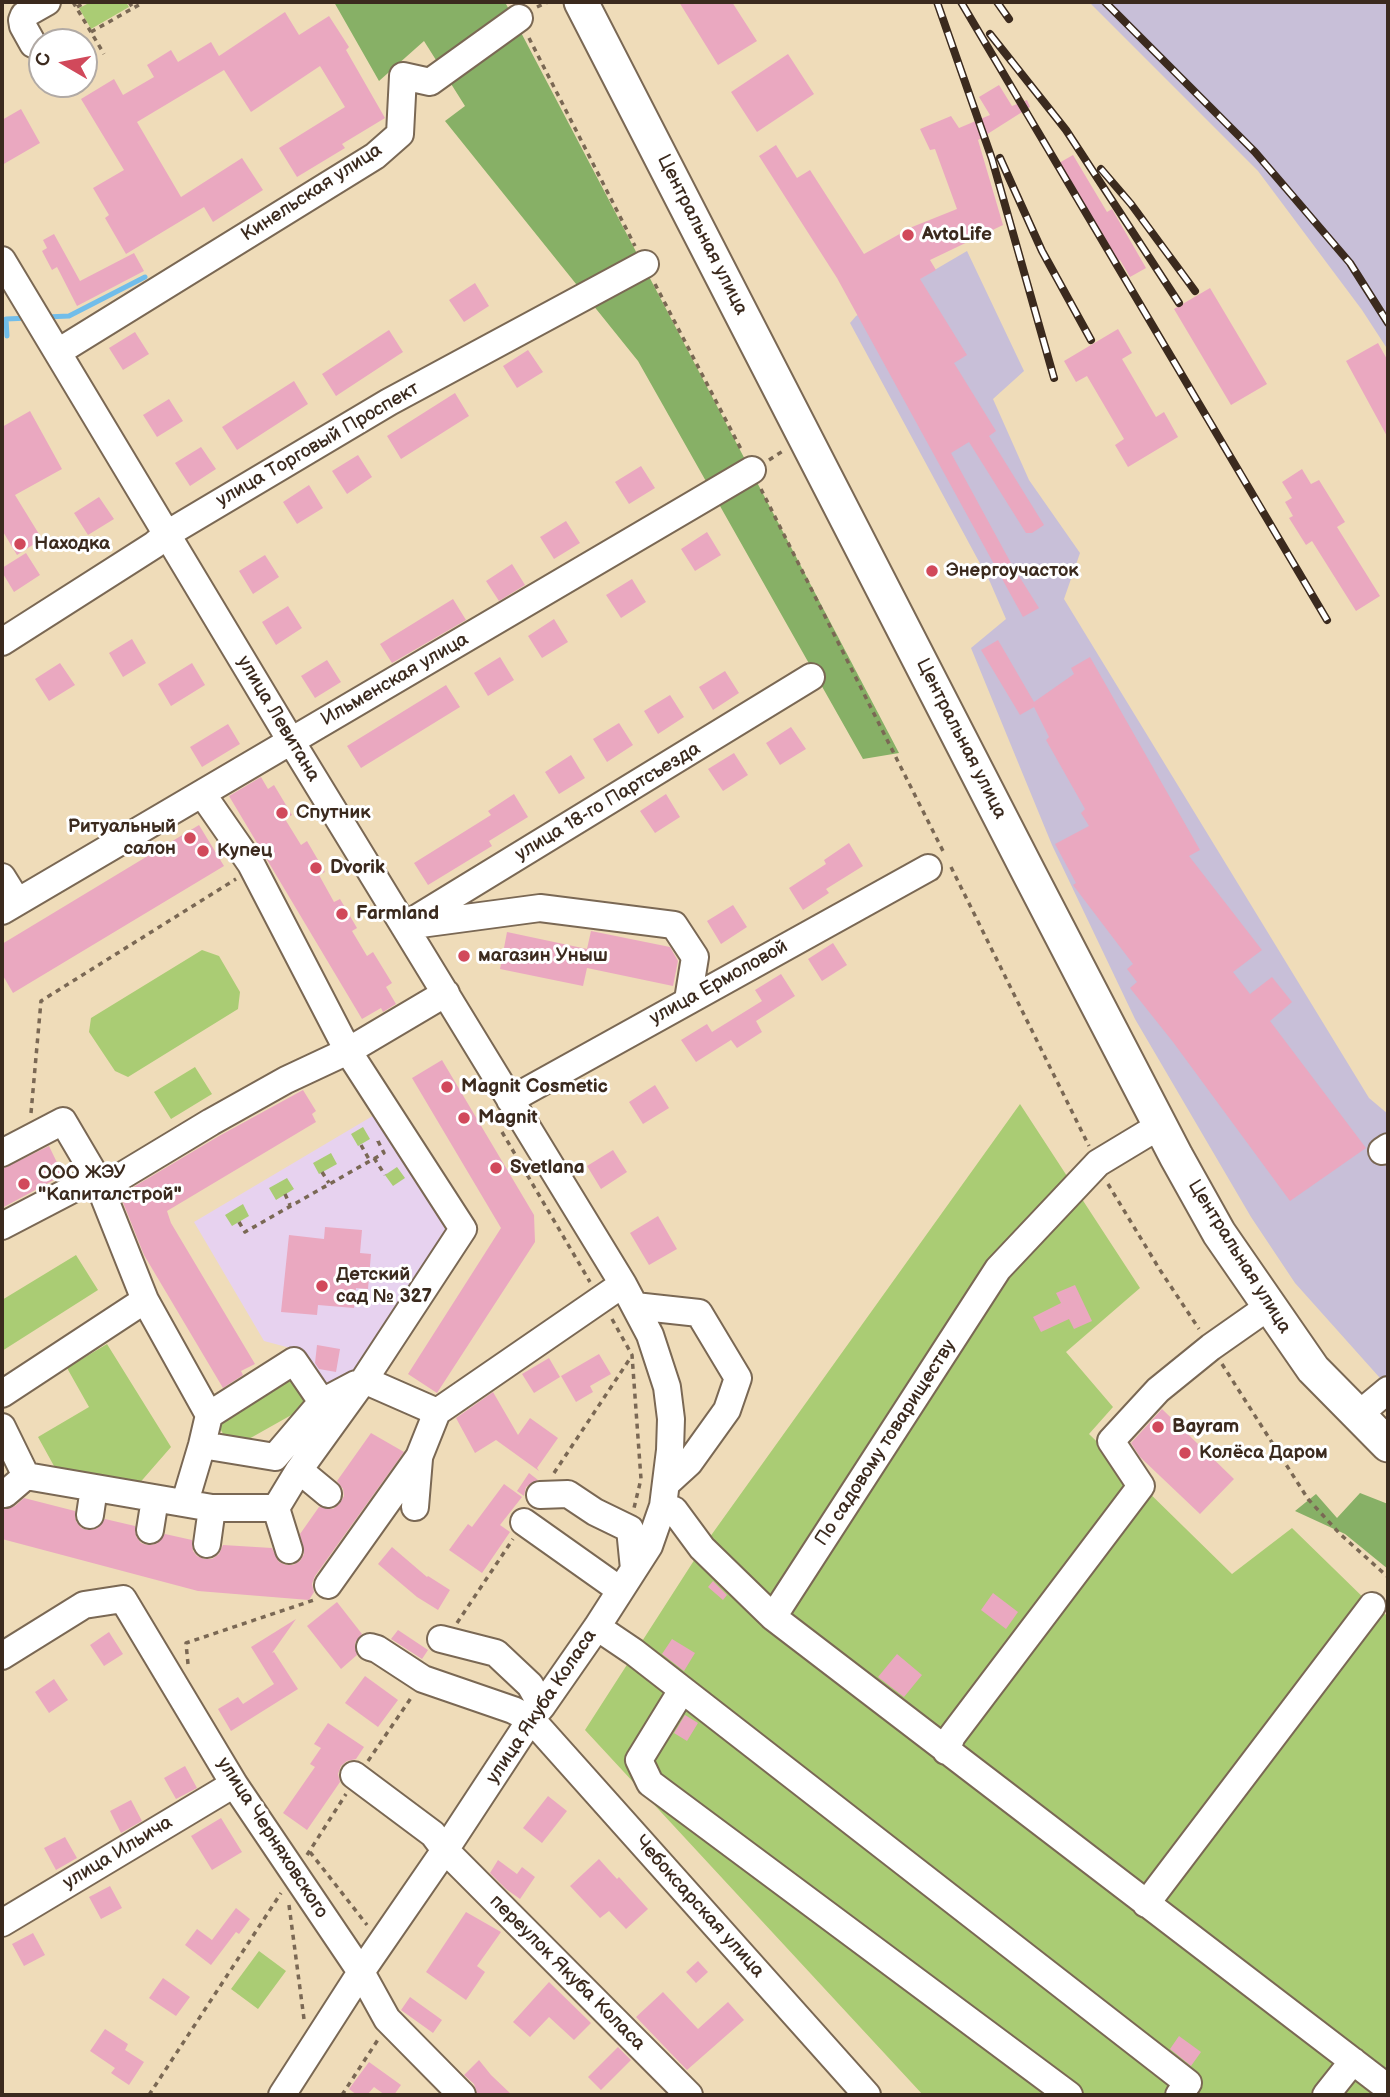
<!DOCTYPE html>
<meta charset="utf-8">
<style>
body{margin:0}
#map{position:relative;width:1390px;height:2097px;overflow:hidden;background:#efdcb9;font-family:"Balsamiq Sans",sans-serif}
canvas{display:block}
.frame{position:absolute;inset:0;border:4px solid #3b2a1e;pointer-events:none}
.north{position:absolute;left:28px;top:28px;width:70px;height:70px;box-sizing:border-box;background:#fff;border:2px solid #b1aaa5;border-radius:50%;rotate:280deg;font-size:19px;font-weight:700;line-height:28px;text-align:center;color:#3b2a1e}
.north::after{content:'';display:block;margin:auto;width:24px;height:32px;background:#d1495b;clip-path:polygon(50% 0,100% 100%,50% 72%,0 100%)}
</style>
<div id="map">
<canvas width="1390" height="2097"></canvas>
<div class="frame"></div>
<div class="north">С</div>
</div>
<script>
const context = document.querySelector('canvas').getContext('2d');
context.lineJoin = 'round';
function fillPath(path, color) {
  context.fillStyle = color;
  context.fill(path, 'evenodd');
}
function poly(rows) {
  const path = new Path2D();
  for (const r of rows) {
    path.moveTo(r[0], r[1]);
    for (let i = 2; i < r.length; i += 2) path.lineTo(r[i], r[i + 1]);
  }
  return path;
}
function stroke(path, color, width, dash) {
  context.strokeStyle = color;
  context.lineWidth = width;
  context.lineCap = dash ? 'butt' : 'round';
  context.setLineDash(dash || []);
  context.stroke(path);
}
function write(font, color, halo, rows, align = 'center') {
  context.font = font + ' "Balsamiq Sans",sans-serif';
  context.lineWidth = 6;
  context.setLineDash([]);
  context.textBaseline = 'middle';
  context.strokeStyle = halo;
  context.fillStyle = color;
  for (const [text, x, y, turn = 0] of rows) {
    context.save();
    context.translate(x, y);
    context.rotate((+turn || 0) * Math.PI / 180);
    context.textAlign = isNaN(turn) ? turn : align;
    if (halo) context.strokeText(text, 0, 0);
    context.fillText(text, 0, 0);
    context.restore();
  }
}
const built = poly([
 [376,1114,447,1232,356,1371,325,1386,294,1349,264,1341,194,1222]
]);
const industrial = poly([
 [1089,2,1388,2,1388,350,1362,310,1258,171],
 [967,251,1024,371,993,399,1029,480,1080,553,1064,599,1369,1098,1388,1114,1388,1387,1295,1283,1251,1217,1135,1019,1052,845,971,648,1006,619,990,582,850,323,856,316]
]);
const green = poly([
 [91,2,126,2,129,7,91,29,79,8],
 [202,950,219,956,240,992,238,1009,128,1077,115,1071,89,1032,91,1018],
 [195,1067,212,1094,171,1119,154,1092],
 [1020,1104,1140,1288,1066,1352,1113,1407,1089,1434,1232,1574,1292,1528,1372,1606,1388,1616,1388,2095,923,2095,585,1730,702,1548],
 [363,1127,370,1139,358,1146,351,1134],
 [331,1153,337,1164,319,1174,313,1163],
 [397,1167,405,1178,393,1186,385,1175],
 [287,1178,294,1189,276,1200,269,1188],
 [243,1204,249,1216,232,1226,225,1215],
 [76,1255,98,1290,2,1351,2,1300],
 [107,1344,171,1447,137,1486,54,1466,38,1437,89,1407,67,1368],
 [283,1373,289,1382,299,1375,318,1400,231,1449,214,1417],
 [259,1951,286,1971,258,2009,231,1989]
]);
const forest = poly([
 [334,2,505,2,899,753,863,759,638,361,445,121,465,106,424,41,379,81],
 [1360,1493,1388,1504,1388,1569,1345,1534,1295,1511,1316,1494,1337,1518]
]);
const stream = poly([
 [46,317,69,316,145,277],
 [6,319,7,336],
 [2,322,6,319,29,318]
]);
const building = poly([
 [679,2,732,2,757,41,718,65],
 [285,12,299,35,329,16,349,47,346,50,385,118,342,144,345,148,297,177,279,148,345,107,320,66,251,112,224,70,137,122,181,197,242,158,263,190,213,222,204,207,126,254,105,218,109,215,93,188,124,170,81,99,114,79,123,95,154,77,147,65,171,50,178,62,211,42,219,56],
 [788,54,814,94,757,132,731,92],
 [999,85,1012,106,1027,100,1030,107,978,140,1003,225,930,260,936,270,920,279,967,355,954,363,996,431,989,436,1044,525,1032,533,1026,533,969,442,951,453,1012,565,1039,608,1023,617,837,278,759,156,776,145,797,178,810,170,864,254,912,227,957,209,935,149,930,150,920,129,951,116,959,128,990,115,979,97],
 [21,109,40,143,2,165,2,120],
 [1073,155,1107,212,1112,209,1146,268,1130,277,1120,260,1116,262,1059,163],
 [54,234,80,281,134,253,144,271,77,306,57,267,52,270,42,251,47,248,43,240],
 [475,283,489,306,464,322,449,300],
 [1210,288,1267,384,1231,405,1174,309],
 [1118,329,1132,353,1122,359,1156,417,1164,412,1178,437,1128,467,1115,445,1124,439,1087,376,1076,382,1064,361],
 [389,330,403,352,336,396,322,374],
 [135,332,149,354,123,370,109,348],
 [1378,343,1388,361,1388,438,1346,361],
 [528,350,543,372,517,388,503,366],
 [294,381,308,404,237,450,222,427],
 [455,393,469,416,401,459,387,436],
 [169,399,183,421,157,437,143,415],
 [30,411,62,469,15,495,42,539,17,555,2,530,2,427],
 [201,447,216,469,190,486,175,463],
 [358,455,372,477,347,494,332,471],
 [641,466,655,488,629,504,615,482],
 [1302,469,1311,484,1319,480,1345,522,1337,527,1380,596,1356,611,1312,541,1306,545,1289,518,1293,516,1285,502,1292,498,1282,482],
 [309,485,323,508,297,524,283,502],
 [99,497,114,519,88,535,74,513],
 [566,521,580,543,554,559,540,537],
 [707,532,721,555,695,571,681,549],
 [26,553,40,575,14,592,2,572,2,568],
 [265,555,279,577,253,594,239,571],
 [512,564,525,585,499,601,486,581],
 [632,579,646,602,621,618,606,595],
 [453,599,466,620,392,663,380,644],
 [288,606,302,628,276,645,262,622],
 [554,619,568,642,542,658,528,636],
 [132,639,146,663,123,677,109,653],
 [998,640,1034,702,1074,674,1071,668,1090,657,1200,850,1189,856,1262,950,1233,972,1250,994,1272,977,1292,1002,1270,1021,1366,1148,1290,1201,1173,1042,1130,988,1137,982,1127,969,1133,964,1073,885,1076,883,1055,844,1089,826,1081,813,1085,809,1046,740,1049,737,1034,707,1020,715,981,650],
 [500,657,514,680,488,696,474,673],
 [327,660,341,682,315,698,301,676],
 [60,663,75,685,49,701,35,679],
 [192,663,205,685,171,706,158,684],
 [725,671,739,693,713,710,699,687],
 [446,685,460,707,361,768,347,746],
 [670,695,684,717,658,734,644,711],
 [619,723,633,745,607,762,593,739],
 [228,724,240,744,202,767,190,747],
 [791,727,806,749,780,765,766,743],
 [734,753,748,775,723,791,708,769],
 [571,755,585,778,559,794,545,772],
 [261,777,268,789,274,785,292,815,285,819,301,845,307,841,325,872,319,875,334,902,340,899,357,928,352,931,367,956,373,952,392,983,386,987,396,1004,383,1012,381,1008,362,1019,229,796],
 [514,794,528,817,489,841,492,846,428,885,414,863,491,815,488,811],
 [666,794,680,817,655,833,640,811],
 [199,825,224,866,13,993,2,974,2,944],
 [849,843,863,866,826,889,829,893,803,910,789,888,826,864,824,860],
 [733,905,747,927,721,944,707,921],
 [591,931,670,947,678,961,673,986,587,968,583,986,500,969,507,932,587,949],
 [833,943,847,965,822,981,808,959],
 [781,974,795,996,756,1021,762,1032,737,1048,731,1040,696,1062,681,1040,707,1024,712,1032,762,1001,755,990],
 [442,1060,534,1215,535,1242,437,1393,408,1374,501,1228,412,1078],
 [655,1085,669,1108,643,1124,629,1102],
 [303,1090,316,1111,312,1114,316,1122,167,1211,171,1223,255,1364,241,1371,243,1375,223,1388,144,1255,120,1195,219,1136],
 [49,1146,63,1175,2,1208,2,1169],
 [613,1150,627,1172,601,1189,587,1166],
 [658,1216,677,1249,649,1265,630,1233],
 [325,1227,362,1230,360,1253,371,1254,368,1289,356,1288,354,1308,318,1305,317,1315,281,1312,289,1235,324,1239],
 [1075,1285,1092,1321,1074,1329,1069,1319,1041,1332,1033,1317,1061,1303,1056,1293],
 [317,1345,340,1349,336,1372,319,1369,315,1363],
 [599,1354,611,1374,590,1386,593,1392,576,1402,561,1376],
 [549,1358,560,1377,534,1393,522,1374],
 [493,1392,518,1435,530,1418,558,1438,537,1468,539,1471,496,1440,475,1453,456,1418],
 [1162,1409,1234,1479,1200,1514,1140,1457,1131,1443],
 [371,1433,404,1452,315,1576,312,1584,314,1592,309,1600,198,1591,2,1539,2,1509,15,1506,24,1498,75,1511,76,1521,81,1528,87,1530,96,1529,105,1519,135,1526,136,1536,141,1543,147,1545,156,1544,165,1534,192,1540,193,1551,197,1556,204,1559,212,1559,219,1554,223,1545,272,1548,279,1562,286,1565,293,1565,300,1561,304,1554,300,1534,319,1507,333,1509,340,1503,344,1496,343,1489,337,1481],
 [529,1473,538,1480,526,1487,524,1496,517,1491],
 [504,1484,522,1497,500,1525,510,1532,482,1573,449,1550,468,1524,472,1527],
 [392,1547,427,1577,428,1576,450,1590,438,1610,417,1597,378,1564],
 [713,1581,727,1595,723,1600,708,1587],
 [993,1593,1018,1612,1006,1629,981,1610],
 [337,1602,362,1634,355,1643,357,1655,341,1669,307,1626],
 [296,1619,272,1653,274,1652,298,1689,231,1731,218,1709,238,1697,243,1704,274,1684,251,1647],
 [398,1630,428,1650,422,1659,391,1639],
 [109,1632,123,1654,104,1666,90,1645],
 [672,1639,695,1653,684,1671,662,1654],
 [897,1654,922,1675,904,1697,878,1677],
 [365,1676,398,1700,378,1727,345,1703],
 [54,1679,68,1700,49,1713,35,1692],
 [685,1715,698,1723,687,1741,674,1733],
 [328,1723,364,1747,356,1759,347,1761,341,1766,338,1774,340,1782,307,1830,283,1813,315,1767,310,1764,321,1748,314,1744],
 [185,1766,197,1788,176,1799,164,1778],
 [548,1796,567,1811,542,1843,523,1828],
 [131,1800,142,1821,121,1833,110,1811],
 [221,1818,242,1852,212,1870,191,1836],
 [65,1837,77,1858,56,1870,44,1848],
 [599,1859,617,1879,619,1877,648,1909,626,1929,609,1911,600,1918,570,1886],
 [498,1860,517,1874,522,1867,535,1877,520,1899,506,1889,490,1873],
 [110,1886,122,1908,101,1919,89,1897],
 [236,1908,250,1919,239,1934,236,1932,211,1965,185,1945,197,1929,212,1940],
 [466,1912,501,1932,477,1966,485,1972,466,2000,426,1972],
 [33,1933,45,1955,24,1966,12,1944],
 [698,1961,708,1972,696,1983,686,1972],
 [163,1978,190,1997,176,2016,149,1998],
 [549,1982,591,2023,574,2040,549,2017,530,2037,513,2022],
 [663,1992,698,2029,728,2002,744,2020,687,2070,636,2017],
 [410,1997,442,2020,433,2033,401,2010],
 [105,2029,128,2044,125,2050,144,2062,129,2085,111,2073,115,2068,90,2051],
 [1179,2036,1201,2052,1191,2066,1170,2049],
 [618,2047,631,2060,601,2090,588,2077],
 [479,2060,491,2075,512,2095,480,2095,477,2093,474,2084,464,2075],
 [369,2062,401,2085,394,2095,385,2095,374,2087,367,2095,357,2095,349,2089]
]);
const path = poly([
 [73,2,104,54],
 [129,2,133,8],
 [77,7,86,2],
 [537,7,548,2],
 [91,32,144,2],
 [529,38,635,246],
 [655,284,742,451],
 [769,460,783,451],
 [761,489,943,851],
 [951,867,1089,1146],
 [31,1113,41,1001,236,879],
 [502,1132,590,1282],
 [361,1145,370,1161],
 [374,1158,385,1175],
 [322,1172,329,1183],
 [1108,1184,1160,1270,1199,1329],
 [285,1194,290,1205],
 [239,1222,245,1232,384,1153,378,1141,378,1137],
 [612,1319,632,1355,641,1479,634,1508],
 [1222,1364,1308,1499,1340,1534,1388,1577],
 [554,1473,631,1357],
 [457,1623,513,1539],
 [188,1664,186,1643,314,1600],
 [368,1761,413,1695],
 [310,1852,367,1925],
 [307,1855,346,1794],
 [289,1905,304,2019],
 [149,2095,281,1893],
 [342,2095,379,2038]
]);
const minor = poly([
 [33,44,23,26,22,20,24,15,47,2],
 [2,260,291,741,623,1284,650,1335,667,1387,671,1419,670,1450,663,1506,649,1546,597,1627,542,1706,531,1719,445,1850,361,1972,282,2095],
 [58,352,375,156,400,134,403,76,430,82,519,18],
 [2,642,154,545,167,534,389,402,645,264],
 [2,877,17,901],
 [2,911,752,470],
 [413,925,540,908,674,925,695,957,688,1000],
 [404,926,811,677],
 [510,1100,928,868],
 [1382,1151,1388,1147],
 [2,1153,63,1121,96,1177,145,1300,209,1415,202,1445,185,1502],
 [100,1189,211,1122,286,1080,348,1051,446,993],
 [2,1226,96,1177],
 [635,1306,699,1313,738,1378,727,1410,689,1463,666,1484],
 [364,1380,437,1412,623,1284],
 [2,1394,145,1300],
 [209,1415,294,1361,322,1402],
 [1358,1415,1388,1390],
 [2,1427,26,1476,212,1508,276,1508,299,1470,364,1380,463,1229,348,1051,251,864,203,795],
 [202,1445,275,1457,322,1402,356,1384],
 [299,1470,328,1494],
 [5,1494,26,1476],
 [540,1495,568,1494,595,1512,630,1529,634,1569],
 [663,1506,674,1510,702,1548,773,1617,1388,2088],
 [415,1507,419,1459],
 [276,1508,289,1550],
 [90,1515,94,1488],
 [524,1522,620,1590],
 [150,1530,155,1499],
 [207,1544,212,1508],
 [328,1585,419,1457,437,1412],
 [773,1617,998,1269,1098,1163,1161,1125],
 [597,1627,634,1652,1188,2083,1179,2095],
 [441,1639,496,1653,530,1685,542,1706],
 [370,1647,377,1649,423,1679,513,1710,531,1719,867,2095],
 [2,1656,84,1605,123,1599,234,1784,361,1972,387,2019,462,2095],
 [682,1690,639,1760,650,1783,1069,2095],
 [946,1751,952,1736,1141,1486,1111,1441,1158,1390,1211,1347,1268,1307],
 [354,1775,433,1834,445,1850,689,2095],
 [1146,1904,1372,1606],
 [2,1923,234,1784],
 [1326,2095,1353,2061]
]);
const major = poly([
 [581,2,1029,873,1176,1156,1219,1233,1313,1369,1388,1445]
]);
const rail = poly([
 [937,2,992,159,1054,378],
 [961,2,1327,620],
 [997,2,1009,19],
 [1105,2,1255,152,1350,263,1388,323],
 [990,34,1066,130,1179,303],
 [1000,158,1042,251,1091,340],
 [1101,169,1131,204,1195,291]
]);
const markers = [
 [908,235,7,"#d1495b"],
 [20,544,7,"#d1495b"],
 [932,571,7,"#d1495b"],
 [282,813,7,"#d1495b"],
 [190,838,7,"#d1495b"],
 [203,851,7,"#d1495b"],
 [316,868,7,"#d1495b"],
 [342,914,7,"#d1495b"],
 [464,956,7,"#d1495b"],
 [447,1087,7,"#d1495b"],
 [464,1118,7,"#d1495b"],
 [496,1168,7,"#d1495b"],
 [24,1184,7,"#d1495b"],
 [322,1286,7,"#d1495b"],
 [1158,1427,7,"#d1495b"],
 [1185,1453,7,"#d1495b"]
];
const streetNames = [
 ["Кинельская улица",312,193,-33],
 ["Центральная улица",702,235,63],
 ["улица Торговый Проспект",318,445,-30],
 ["Ильменская улица",395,680,-30],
 ["улица Левитана",278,719,59],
 ["Центральная улица",961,739,63],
 ["улица 18-го Партсъезда",608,802,-31],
 ["улица Ермоловой",719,983,-29],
 ["Центральная улица",1239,1257,58],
 ["По садовому товариществу",886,1443,-57],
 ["улица Якуба Коласа",542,1707,-56],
 ["улица Черняховского",272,1838,57],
 ["улица Ильича",118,1853,-31],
 ["Чебоксарская улица",699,1907,48],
 ["переулок Якуба Коласа",567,1973,45]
];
const poiNames = [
 ["AvtoLife",922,235],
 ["Находка",34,544],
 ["Энергоучасток",946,571],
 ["Спутник",296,813],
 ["Ритуальный",176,827,"right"],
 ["салон",176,849,"right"],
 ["Купец",217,851],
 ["Dvorik",330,868],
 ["Farmland",356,914],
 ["магазин Уныш",478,956],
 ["Magnit Cosmetic",461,1087],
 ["Magnit",478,1118],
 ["Svetlana",510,1168],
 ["ООО ЖЭУ",38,1173],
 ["\"Капиталстрой\"",38,1195],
 ["Детский",336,1275],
 ["сад № 327",336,1297],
 ["Bayram",1172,1427],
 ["Колёса Даром",1199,1453]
];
fillPath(built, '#e7d2ef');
fillPath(industrial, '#c8bfd8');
fillPath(green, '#aacc74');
fillPath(forest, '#87b066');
stroke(stream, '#71bdea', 5);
fillPath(building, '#eaa8c0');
stroke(minor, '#7a6854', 30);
stroke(major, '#7a6854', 37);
stroke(path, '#7a6854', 3.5, [5, 5]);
stroke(minor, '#fff', 26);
stroke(major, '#fff', 33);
stroke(rail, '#3b2a1e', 8);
stroke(rail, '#fff', 5, [16]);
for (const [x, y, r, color] of markers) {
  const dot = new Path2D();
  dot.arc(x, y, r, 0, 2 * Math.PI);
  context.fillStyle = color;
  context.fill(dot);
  stroke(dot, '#fff', 2.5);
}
write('19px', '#3b2a1e', '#fff', streetNames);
write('bold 19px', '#3b2a1e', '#fff', poiNames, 'left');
</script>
